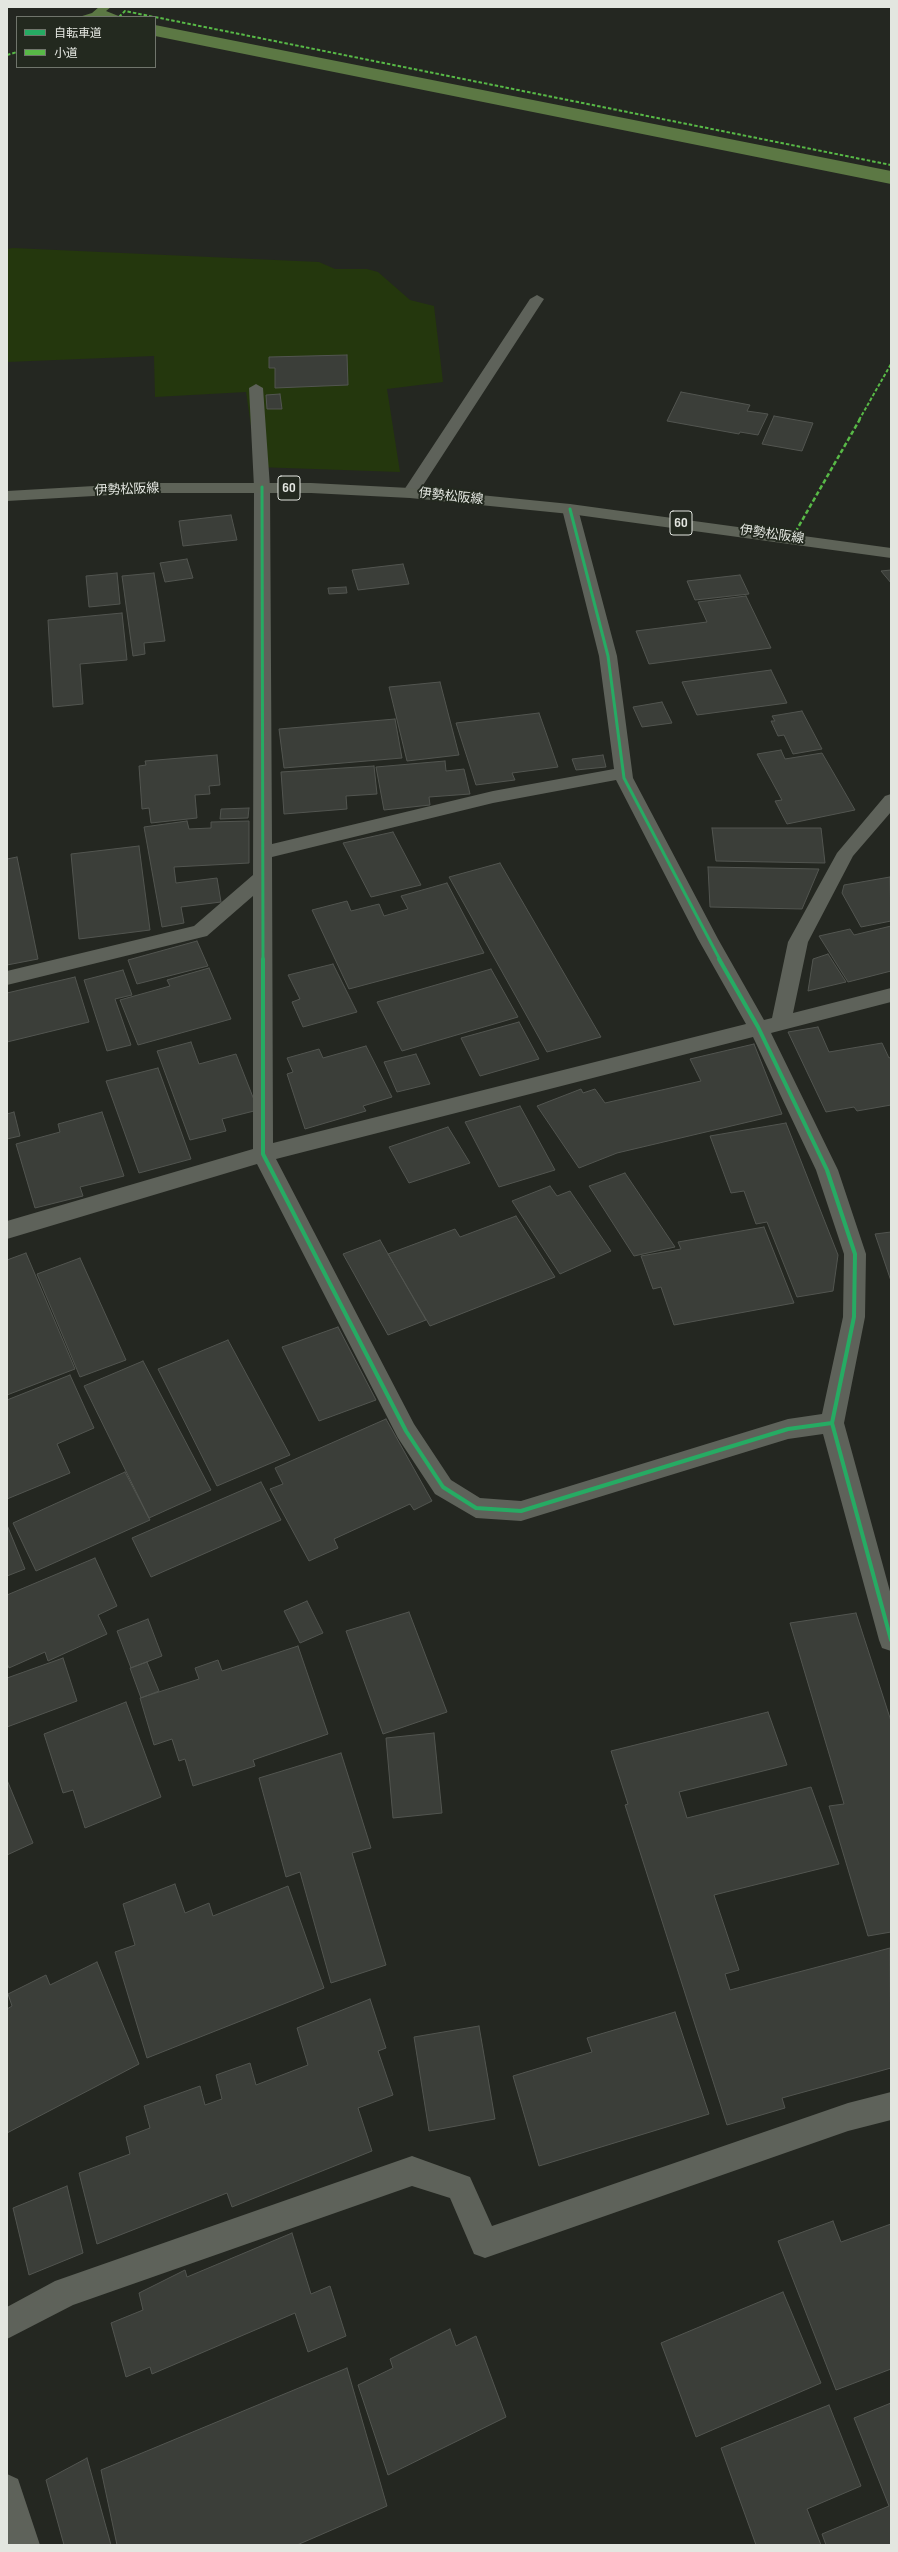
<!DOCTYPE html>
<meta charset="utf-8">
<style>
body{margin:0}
#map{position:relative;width:898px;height:2552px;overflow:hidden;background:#242721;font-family:"Sofia Sans Condensed","Noto Sans JP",sans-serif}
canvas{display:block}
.frame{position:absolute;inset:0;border:8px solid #e3e6e0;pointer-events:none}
.legend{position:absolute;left:16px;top:16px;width:140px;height:52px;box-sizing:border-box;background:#23291f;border:1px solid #70756c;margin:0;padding:5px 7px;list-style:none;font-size:12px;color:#e3e6e0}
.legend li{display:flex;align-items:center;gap:8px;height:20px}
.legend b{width:20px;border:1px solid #70756c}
</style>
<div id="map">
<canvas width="898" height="2552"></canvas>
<div class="frame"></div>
<ul class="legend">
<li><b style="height:5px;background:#26ab63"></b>自転車道</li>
<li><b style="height:5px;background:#58b947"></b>小道</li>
</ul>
</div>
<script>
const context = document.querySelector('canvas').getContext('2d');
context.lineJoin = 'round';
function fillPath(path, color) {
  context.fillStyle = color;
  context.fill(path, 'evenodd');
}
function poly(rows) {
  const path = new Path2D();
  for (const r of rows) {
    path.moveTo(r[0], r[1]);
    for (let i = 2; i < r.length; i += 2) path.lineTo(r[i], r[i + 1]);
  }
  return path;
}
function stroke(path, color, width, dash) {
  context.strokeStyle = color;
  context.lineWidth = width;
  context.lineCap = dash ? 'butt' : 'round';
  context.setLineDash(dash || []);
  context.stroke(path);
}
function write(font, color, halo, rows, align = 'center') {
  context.font = font + ' "Sofia Sans Condensed","Noto Sans JP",sans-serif';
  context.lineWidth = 4;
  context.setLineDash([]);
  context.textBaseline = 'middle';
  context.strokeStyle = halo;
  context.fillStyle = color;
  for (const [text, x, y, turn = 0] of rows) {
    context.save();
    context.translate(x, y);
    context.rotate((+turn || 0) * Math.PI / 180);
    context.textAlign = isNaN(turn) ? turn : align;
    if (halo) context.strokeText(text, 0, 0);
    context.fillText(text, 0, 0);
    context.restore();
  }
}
const green = poly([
 [13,248,319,262,335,269,367,269,378,272,410,300,434,306,443,382,387,389,400,472,257,467,246,392,155,397,154,356,7,362,7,249]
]);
const water = poly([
 [99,7,111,7,106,11,121,17,79,17,92,13],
 [155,25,891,171,891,184,155,36]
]);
const building = poly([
 [347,355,348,385,275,388,275,368,269,368,269,357,347,355],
 [681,392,750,405,747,411,768,414,758,435,740,432,739,434,667,421,681,392],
 [280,394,282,409,267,409,266,395,280,394],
 [774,416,813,423,802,451,762,444,774,416],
 [231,515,237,540,183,546,179,521,231,515],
 [187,559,193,578,165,582,160,563,187,559],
 [403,564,409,584,358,590,352,570,403,564],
 [891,570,891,583,881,571,891,570],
 [117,573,120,604,89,607,86,576,117,573],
 [154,573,165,641,144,643,145,654,133,656,122,576,154,573],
 [740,575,749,594,695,600,687,581,740,575],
 [346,587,347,593,329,594,328,588,346,587],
 [746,596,771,648,649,664,636,631,707,622,698,602,746,596],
 [122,613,127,660,80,664,83,704,53,707,48,620,122,613],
 [771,670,787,703,697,715,682,682,771,670],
 [440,682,459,755,407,761,389,687,440,682],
 [662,702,672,723,642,727,633,707,662,702],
 [802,711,822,749,793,754,784,735,778,736,771,721,775,721,772,716,802,711],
 [539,713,558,767,512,773,515,780,476,785,456,723,539,713],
 [395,719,402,758,284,768,279,729,395,719],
 [781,750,785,759,822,753,855,810,787,824,775,801,782,800,757,754,781,750],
 [217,755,220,785,209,786,210,794,195,795,197,818,151,823,149,808,142,809,139,766,146,765,145,761,217,755],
 [603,755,606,767,576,770,572,759,603,755],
 [445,761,446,771,464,769,470,794,429,797,430,805,384,810,376,767,445,761],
 [374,766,377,794,346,796,347,809,284,814,281,772,374,766],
 [249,808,248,818,220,819,221,809,249,808],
 [187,821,189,829,211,828,211,822,249,821,249,863,174,867,176,883,217,878,221,902,181,907,184,923,162,927,144,827,187,821],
 [712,828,821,828,825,863,716,861,712,828],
 [393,832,421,885,371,897,343,843,393,832],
 [139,846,150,930,79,939,71,854,139,846],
 [17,857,38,959,7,965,7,859,17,857],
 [500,863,601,1037,547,1052,449,877,500,863],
 [708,867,819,869,802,909,710,907,708,867],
 [890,877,891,921,861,927,842,893,844,885,890,877],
 [447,883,484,953,349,989,312,910,347,901,351,911,379,904,384,916,408,909,401,896,447,883],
 [891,926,891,971,848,982,819,936,850,929,854,935,891,926],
 [197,941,208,966,137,984,128,960,197,941],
 [828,954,846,982,808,991,813,959,828,954],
 [333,964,357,1012,303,1027,292,1002,300,999,288,975,333,964],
 [209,968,231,1019,138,1045,120,1000,170,986,167,980,209,968],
 [491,969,518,1017,402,1051,377,1002,491,969],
 [123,970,132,995,115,999,131,1045,107,1051,84,980,123,970],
 [75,977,89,1022,7,1042,7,993,75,977],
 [519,1022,539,1059,480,1076,461,1038,519,1022],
 [818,1027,829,1052,882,1043,889,1058,891,1057,891,1105,857,1111,854,1107,826,1112,788,1032,818,1027],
 [191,1042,199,1064,236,1054,258,1110,222,1119,226,1131,190,1140,157,1051,191,1042],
 [754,1044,782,1114,617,1153,579,1168,537,1106,581,1089,583,1093,595,1089,605,1103,701,1081,690,1059,754,1044],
 [366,1046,392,1097,363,1106,366,1111,305,1129,287,1074,293,1072,287,1058,319,1049,323,1058,366,1046],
 [416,1054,430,1084,397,1092,384,1062,416,1054],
 [158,1068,191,1159,139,1173,106,1081,158,1068],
 [520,1106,555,1170,499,1187,465,1122,520,1106],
 [14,1112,20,1136,7,1139,7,1114,14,1112],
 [102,1112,124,1176,80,1187,83,1196,35,1208,16,1144,60,1132,58,1124,102,1112],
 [786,1123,838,1255,833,1291,797,1297,767,1222,756,1224,744,1191,731,1193,710,1136,786,1123],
 [448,1127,470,1163,409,1183,389,1147,448,1127],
 [625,1173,675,1247,634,1256,589,1186,625,1173],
 [550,1186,557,1196,570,1191,611,1251,560,1274,512,1201,550,1186],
 [516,1216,555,1277,430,1326,388,1254,455,1229,460,1237,516,1216],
 [764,1227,794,1303,674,1325,661,1287,653,1289,641,1256,681,1249,678,1242,764,1227],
 [891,1232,891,1281,875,1234,891,1232],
 [380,1240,426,1320,388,1335,343,1254,380,1240],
 [26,1253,75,1369,7,1395,7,1260,26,1253],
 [80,1258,126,1360,80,1377,37,1274,80,1258],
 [338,1327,376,1400,319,1421,282,1347,338,1327],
 [228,1340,290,1455,217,1486,158,1369,228,1340],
 [143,1361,211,1490,149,1518,84,1386,143,1361],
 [70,1375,94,1428,57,1444,70,1473,7,1499,7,1400,70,1375],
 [386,1419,432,1501,414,1510,410,1504,334,1539,338,1548,309,1561,270,1489,283,1484,275,1468,386,1419],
 [125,1472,150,1520,36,1571,13,1523,125,1472],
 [261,1482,281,1520,151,1577,132,1538,261,1482],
 [7,1525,25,1569,7,1576,7,1525],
 [95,1558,117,1606,98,1615,107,1634,48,1661,45,1652,9,1668,7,1663,7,1595,95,1558],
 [307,1601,323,1633,300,1643,284,1611,307,1601],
 [409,1612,447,1712,383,1734,346,1631,409,1612],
 [856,1613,891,1721,891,1932,868,1936,829,1806,844,1804,790,1623,856,1613],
 [148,1619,162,1656,131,1668,117,1631,148,1619],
 [298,1646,328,1734,253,1760,255,1766,193,1786,185,1759,179,1761,172,1739,154,1745,140,1698,199,1679,195,1668,218,1660,222,1671,298,1646],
 [63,1658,77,1701,7,1727,7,1678,63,1658],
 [147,1662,159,1691,141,1698,130,1668,147,1662],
 [126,1702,161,1797,85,1828,73,1790,63,1793,44,1734,126,1702],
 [768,1712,787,1765,679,1792,687,1818,811,1787,839,1864,714,1895,739,1970,725,1974,730,1990,890,1948,891,2068,782,2098,785,2108,727,2125,625,1805,628,1804,611,1751,768,1712],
 [434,1733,442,1813,393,1818,386,1738,434,1733],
 [341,1753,371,1848,352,1853,386,1965,331,1983,300,1872,286,1877,259,1778,341,1753],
 [7,1780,33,1843,7,1855,7,1780],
 [175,1884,185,1913,209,1903,213,1916,288,1886,324,1988,147,2058,115,1952,135,1945,123,1904,175,1884],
 [97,1962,139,2064,7,2133,7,2009,12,2006,8,1994,46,1975,50,1985,97,1962],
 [370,1999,386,2048,378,2051,393,2095,358,2108,372,2151,232,2207,227,2193,97,2244,79,2173,130,2154,126,2137,150,2128,144,2106,200,2086,205,2105,222,2099,216,2075,250,2063,256,2085,308,2065,297,2028,370,1999],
 [675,2012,709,2114,539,2166,513,2076,592,2052,587,2038,675,2012],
 [479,2026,495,2119,429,2131,414,2037,479,2026],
 [67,2186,83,2253,29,2275,13,2208,67,2186],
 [833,2221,841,2242,891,2224,891,2369,836,2390,778,2241,833,2221],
 [292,2233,311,2294,330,2286,346,2336,308,2352,295,2313,152,2374,150,2367,126,2377,111,2323,143,2310,139,2293,185,2270,187,2277,292,2233],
 [783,2292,821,2383,696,2437,661,2343,783,2292],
 [450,2329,456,2346,476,2336,506,2417,388,2475,358,2385,393,2368,390,2359,450,2329],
 [347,2368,387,2506,297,2545,117,2545,101,2470,347,2368],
 [891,2403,891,2545,826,2545,822,2534,889,2506,854,2418,891,2403],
 [829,2405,861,2486,807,2509,821,2545,756,2545,721,2448,829,2405],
 [87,2458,111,2545,64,2545,46,2480,87,2458]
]);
const minor = poly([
 [537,295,544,299,418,493,416,496,404,496,402,493,530,299,537,295],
 [256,384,263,388,270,487,272,844,493,791,614,769,599,656,562,509,570,504,578,509,617,656,633,778,718,939,764,1020,772,1018,788,942,837,853,885,796,891,794,891,812,853,856,808,942,793,1013,891,988,891,1002,771,1033,838,1170,866,1254,865,1317,844,1423,891,1595,891,1651,882,1648,879,1640,823,1434,788,1439,521,1521,476,1518,435,1494,398,1438,257,1164,7,1239,7,1221,253,1149,253,896,207,936,7,985,7,971,194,926,253,875,254,487,249,388,256,384],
 [616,780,698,939,746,1024,273,1143,272,857,493,803,616,780],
 [753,1037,816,1170,844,1254,843,1317,822,1414,788,1419,521,1501,480,1498,451,1480,414,1424,276,1159,753,1037],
 [891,2092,891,2120,848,2131,485,2258,474,2254,450,2198,412,2186,73,2305,7,2339,7,2307,55,2281,412,2156,470,2177,492,2226,848,2103,891,2092],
 [7,2474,18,2479,40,2545,8,2545,7,2474]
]);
const major = poly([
 [146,483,311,483,410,488,570,504,891,548,891,558,570,514,410,498,311,493,146,493,7,501,7,491,146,483]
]);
const quietFar1 = poly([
 [119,17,125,11,154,17],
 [155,17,891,165],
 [7,55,17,52],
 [859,420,891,364]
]);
const quiet = poly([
 [792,538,860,419]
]);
const cyclewayFar1 = poly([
 [262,487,263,960],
 [570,509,608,656,624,778,720,960]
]);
const cycleway = poly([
 [263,959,263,1154,406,1431,443,1487,476,1508,521,1511,788,1429,832,1423],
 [719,959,758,1027,827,1170,855,1254,854,1317,832,1423,891,1640]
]);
const farStreetnames = [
 ["伊勢松阪線",127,490,-2],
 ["伊勢松阪線",451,497,6],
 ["伊勢松阪線",772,535,8]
];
const shields = [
 [289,488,22],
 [681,523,22]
];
const shieldNames = [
 ["60",289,488],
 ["60",681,523]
];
fillPath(green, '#24370d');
fillPath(water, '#5c7844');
fillPath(building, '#3b3e39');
stroke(building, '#525550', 1);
fillPath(minor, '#5e625a');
fillPath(major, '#5e6358');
stroke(quietFar1, '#58b947', 2, [3.5, 2]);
stroke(quiet, '#58b947', 2.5, [4.5, 2.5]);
stroke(cyclewayFar1, '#26ab63', 3);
stroke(cycleway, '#26ab63', 4);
write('13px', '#e3e6e0', '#23291f', farStreetnames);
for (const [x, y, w] of shields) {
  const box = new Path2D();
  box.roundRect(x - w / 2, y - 12, w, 24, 3);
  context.fillStyle = '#23291f';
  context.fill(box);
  stroke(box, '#e3e6e0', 1);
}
write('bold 14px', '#e3e6e0', null, shieldNames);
</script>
